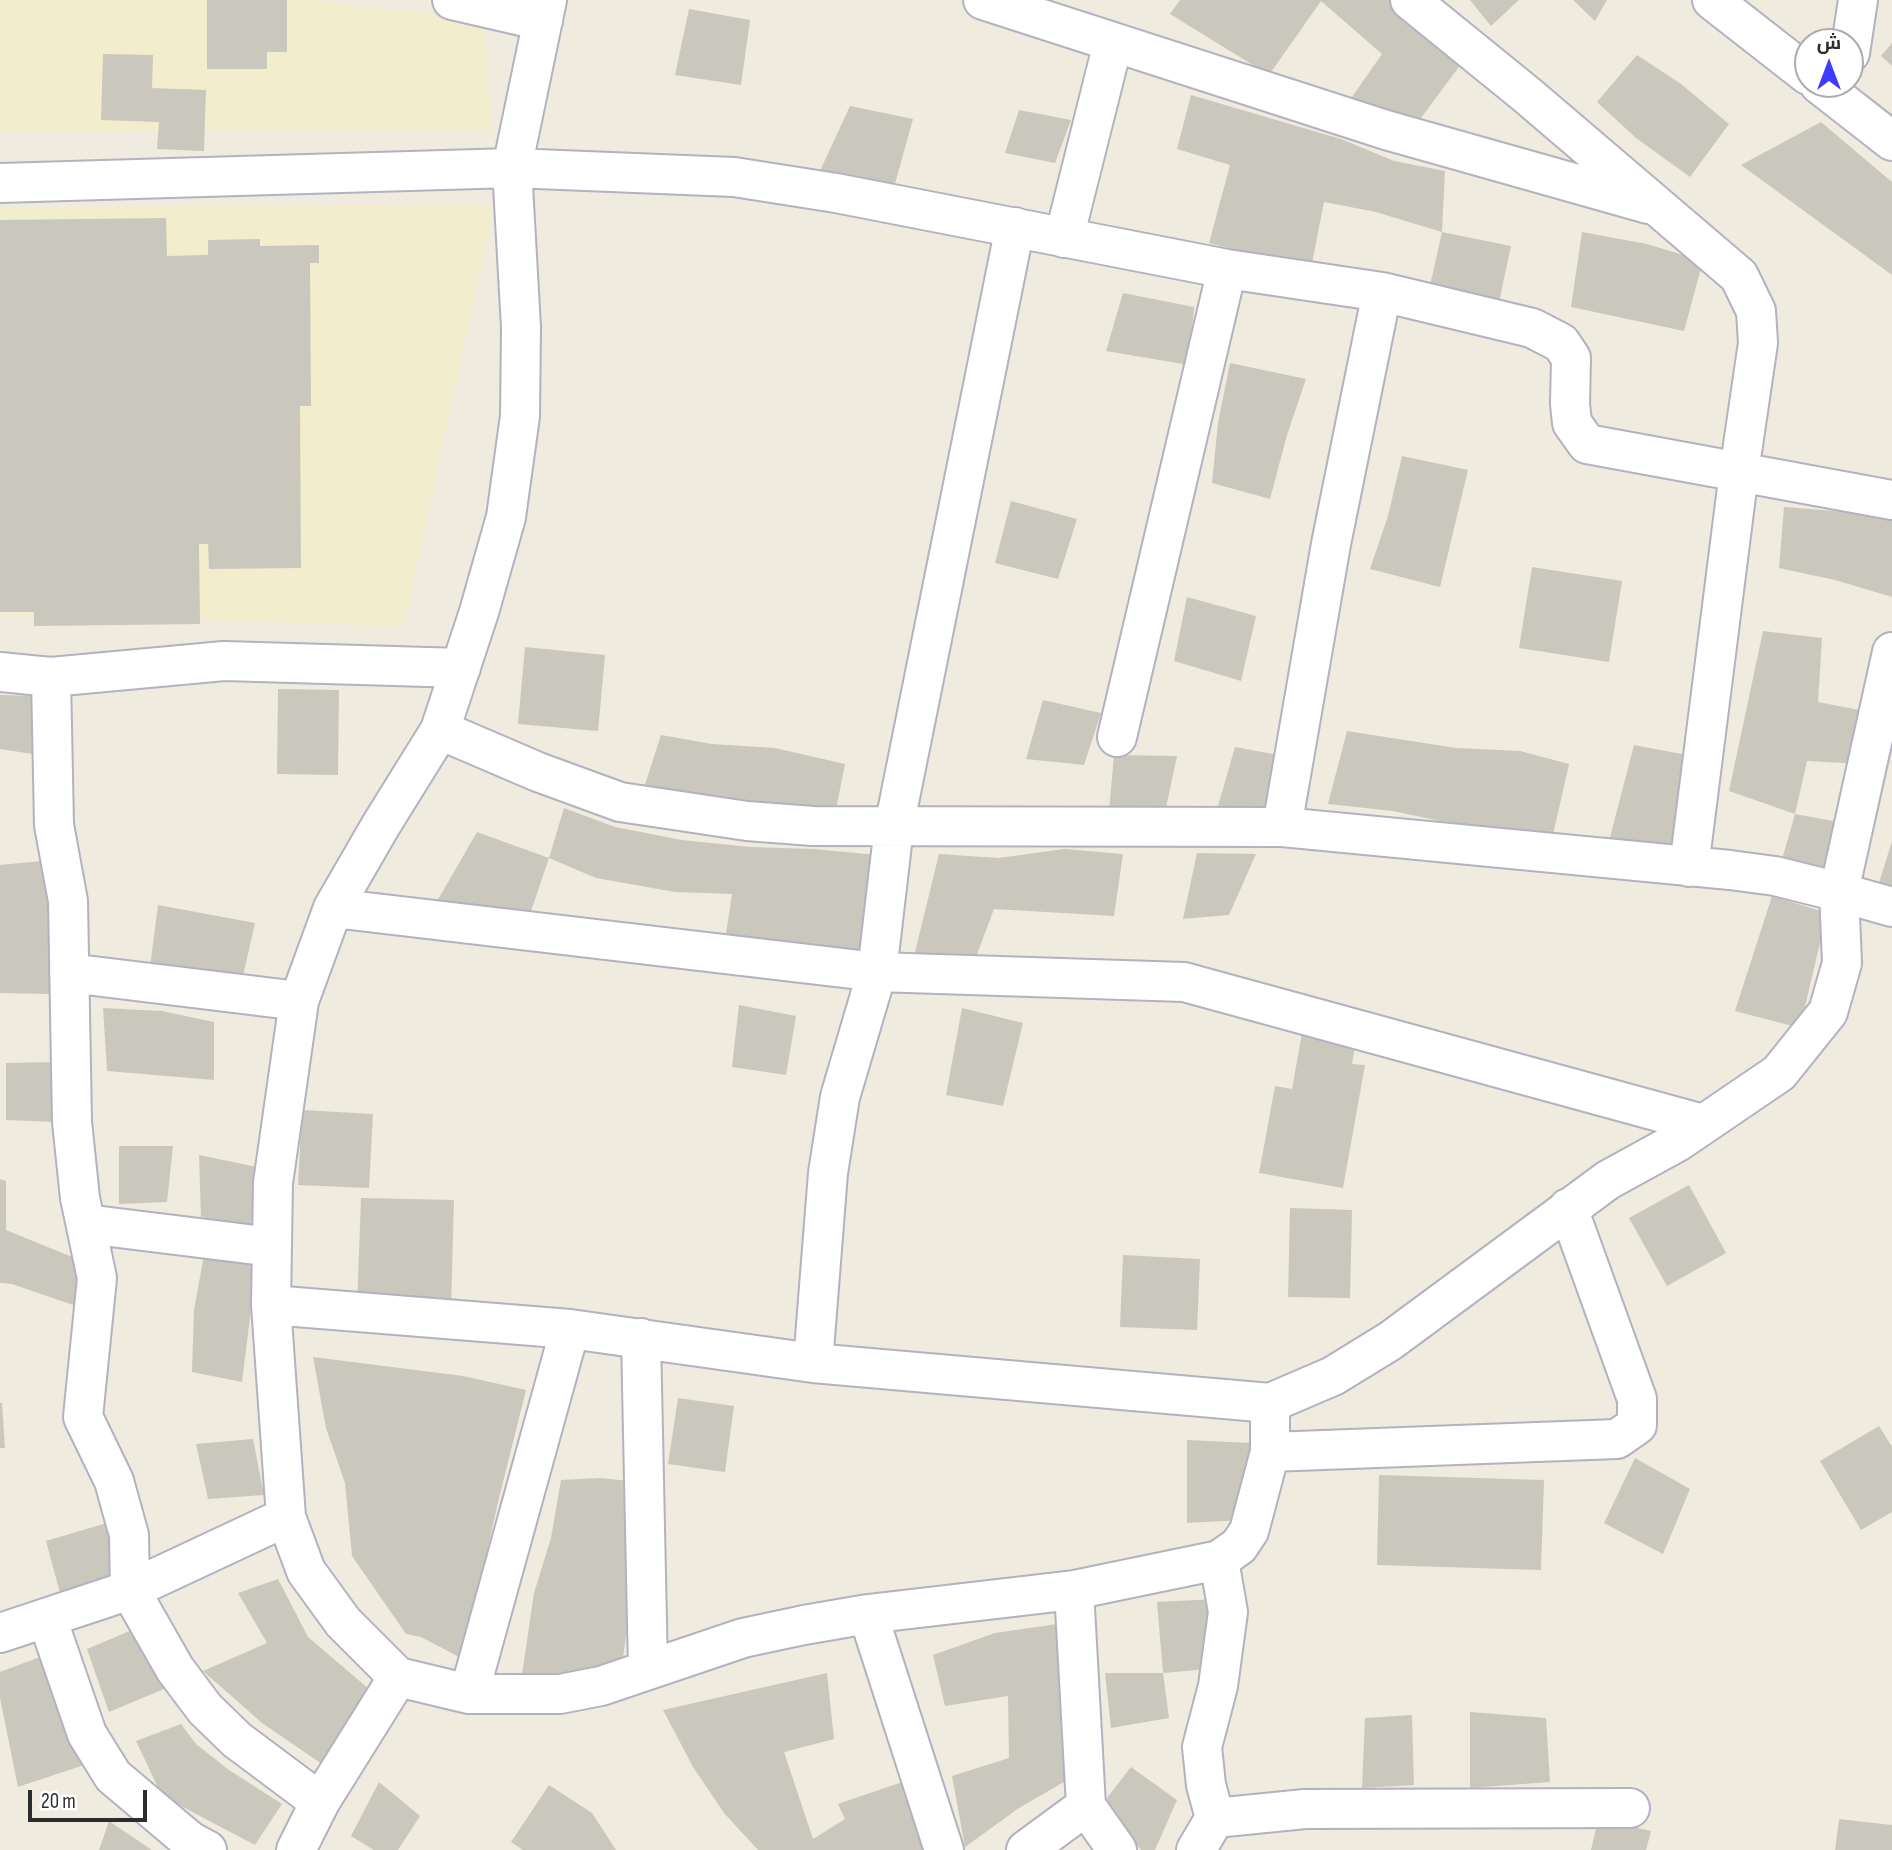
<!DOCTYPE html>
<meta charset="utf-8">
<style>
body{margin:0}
#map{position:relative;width:1892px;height:1850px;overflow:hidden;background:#efebde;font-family:"Sofia Sans Condensed",Cairo,sans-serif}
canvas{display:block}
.north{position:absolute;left:1794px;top:28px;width:70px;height:70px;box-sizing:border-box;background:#fff;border:2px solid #ababab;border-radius:50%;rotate:0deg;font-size:19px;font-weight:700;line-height:28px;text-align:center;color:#2c2c2c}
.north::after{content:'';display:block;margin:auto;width:24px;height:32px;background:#3c3bff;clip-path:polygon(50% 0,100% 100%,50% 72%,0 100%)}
.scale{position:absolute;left:28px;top:1790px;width:119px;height:32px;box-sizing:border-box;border:4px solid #2c2c2c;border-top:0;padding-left:9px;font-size:21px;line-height:24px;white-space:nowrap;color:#2c2c2c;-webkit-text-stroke:5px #fff;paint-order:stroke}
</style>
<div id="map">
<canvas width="1892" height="1850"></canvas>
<div class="north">ش</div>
<div class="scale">20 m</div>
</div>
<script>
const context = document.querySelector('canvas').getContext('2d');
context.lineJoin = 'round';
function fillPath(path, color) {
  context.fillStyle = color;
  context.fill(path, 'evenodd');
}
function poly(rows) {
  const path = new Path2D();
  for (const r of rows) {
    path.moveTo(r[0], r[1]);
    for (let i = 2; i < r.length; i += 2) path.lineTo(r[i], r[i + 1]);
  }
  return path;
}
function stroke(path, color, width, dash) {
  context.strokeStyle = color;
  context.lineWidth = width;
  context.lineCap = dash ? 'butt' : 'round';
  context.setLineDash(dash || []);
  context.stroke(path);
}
const education = poly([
 [0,0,318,0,319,2,485,19,491,130,0,131],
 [494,205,404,626,0,614,0,207]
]);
const building = poly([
 [207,0,287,0,287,52,267,52,267,69,207,69],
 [1180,0,1402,0,1470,52,1412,130,1345,107,1382,54,1321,1,1269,75,1170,14],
 [1470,0,1519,0,1491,26],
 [1573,0,1607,0,1595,21],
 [689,9,750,20,741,85,675,75],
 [1892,43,1892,66,1881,56],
 [103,54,153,55,152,88,206,90,204,151,157,149,159,122,101,120],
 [1637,55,1681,84,1729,124,1690,177,1636,138,1597,102],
 [1191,95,1341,139,1394,161,1445,171,1442,232,1376,212,1324,202,1312,263,1256,255,1209,243,1230,165,1177,149],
 [850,106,913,119,891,198,818,175],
 [1019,110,1071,120,1055,163,1005,153],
 [1821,122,1892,182,1892,275,1741,165],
 [166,218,167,256,208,255,208,240,260,239,260,246,319,245,319,263,310,263,311,406,300,406,301,568,209,569,208,544,199,544,200,624,34,626,34,612,0,612,0,220],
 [1442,232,1511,246,1498,307,1429,290],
 [1582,232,1647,244,1703,261,1684,331,1571,307],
 [1123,293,1194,307,1189,365,1106,351],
 [1230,363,1306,379,1287,435,1270,499,1212,483,1218,423],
 [1402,456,1468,470,1440,587,1370,569,1388,516],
 [1011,501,1077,519,1058,579,995,563],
 [1784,507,1847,512,1892,521,1892,597,1835,580,1779,568],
 [1532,567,1622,581,1609,662,1519,648],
 [1187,597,1256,616,1241,681,1174,661],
 [1763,631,1822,638,1818,702,1870,712,1861,764,1807,761,1795,814,1729,791],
 [525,647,605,655,598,731,518,724],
 [278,689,339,690,338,775,277,774],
 [0,695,37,696,39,755,0,749],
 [1043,700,1101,713,1084,765,1026,759],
 [1347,731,1456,748,1520,751,1569,764,1552,839,1502,834,1393,811,1328,804],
 [661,735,712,744,775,748,845,764,833,825,641,797],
 [1634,745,1692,756,1673,853,1608,845],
 [1235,747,1289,757,1276,820,1218,806],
 [1114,755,1177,756,1164,817,1109,811],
 [564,808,615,827,682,840,750,847,814,849,877,855,870,909,855,968,724,947,732,894,675,892,596,878,549,858],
 [1795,814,1844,823,1828,881,1779,870],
 [477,832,549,858,525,929,436,903],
 [1892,841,1892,888,1878,886],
 [1064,849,1123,854,1114,916,994,909,971,970,913,960,939,854,999,858],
 [1197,853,1256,854,1229,915,1183,919],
 [52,860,50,994,0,993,0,865],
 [1772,896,1827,913,1800,1028,1735,1011],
 [158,905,255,923,241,985,150,967],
 [739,1005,796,1016,786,1075,732,1067],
 [103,1008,162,1011,214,1022,214,1080,107,1071],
 [962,1008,1023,1023,1003,1106,946,1095],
 [1304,1022,1358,1031,1352,1064,1365,1065,1343,1188,1259,1173,1275,1086,1292,1089],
 [58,1062,56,1122,6,1120,6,1063],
 [302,1110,373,1114,369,1188,298,1185],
 [119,1146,173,1146,167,1202,119,1204],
 [199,1155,257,1167,251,1226,201,1217],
 [0,1179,6,1181,6,1230,82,1261,76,1306,12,1284,0,1283],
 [1689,1185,1726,1253,1667,1286,1629,1218],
 [361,1198,454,1200,451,1310,357,1307],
 [1290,1208,1352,1210,1350,1298,1288,1297],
 [204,1255,257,1261,242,1382,192,1372,194,1310],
 [1123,1255,1200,1259,1197,1330,1120,1327],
 [313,1357,463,1376,526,1390,499,1498,463,1659,421,1637,406,1634,352,1556,345,1483,326,1428],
 [678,1398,734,1406,725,1472,668,1464],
 [0,1403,2,1403,5,1448,0,1448],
 [1879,1426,1892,1447,1892,1512,1861,1530,1820,1461],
 [253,1439,264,1495,208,1499,196,1444],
 [1187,1440,1252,1443,1243,1520,1187,1523],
 [1635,1458,1690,1489,1663,1554,1604,1523],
 [1379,1475,1544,1480,1541,1570,1377,1565],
 [600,1478,638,1482,630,1604,621,1674,577,1671,520,1688,534,1593,551,1538,561,1480],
 [117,1520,126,1582,63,1604,46,1541],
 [278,1579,308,1637,369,1689,322,1764,262,1723,203,1671,267,1643,238,1593],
 [1218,1599,1209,1669,1163,1673,1157,1602],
 [1057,1624,1069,1779,1019,1808,965,1847,952,1776,1009,1758,1008,1696,945,1706,933,1655,995,1633],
 [132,1630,164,1689,109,1712,87,1649],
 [48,1654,87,1764,18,1787,0,1698,0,1672],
 [827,1673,834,1739,784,1752,813,1839,845,1819,838,1804,905,1781,930,1850,758,1850,724,1813,693,1767,663,1710],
 [1105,1673,1163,1673,1169,1718,1111,1728],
 [1470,1712,1546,1718,1550,1782,1470,1788],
 [1412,1715,1414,1785,1362,1788,1365,1718],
 [181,1724,196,1744,229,1770,282,1804,255,1845,162,1796,136,1741],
 [1131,1767,1177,1800,1155,1850,1141,1850,1103,1803],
 [379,1782,420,1816,398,1850,374,1850,351,1836],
 [549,1785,592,1813,616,1850,523,1850,511,1842],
 [1598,1819,1651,1831,1646,1850,1591,1850],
 [1839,1819,1892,1825,1892,1850,1835,1850],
 [109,1821,152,1850,99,1850]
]);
const minor = poly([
 [452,0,543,21],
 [983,0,1386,130,1648,204],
 [1410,0,1527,95,1739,276,1756,311,1758,343,1739,472,1689,867],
 [1712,0,1808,75],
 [1850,53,1858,0],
 [1819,84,1892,141],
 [0,183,512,168,734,177,836,193,1227,269,1382,292,1532,328,1561,343,1571,358,1570,404,1572,423,1587,444,1892,500],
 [1064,238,1113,43],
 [0,672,51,677,54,825,68,901,72,1122,80,1198,97,1278,83,1417,114,1481,129,1535,130,1590,175,1669,205,1709,237,1740,320,1802],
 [51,677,224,661,461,668],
 [440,730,538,772,620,802,747,821,813,826,1282,827,1730,870,1775,876,1839,892,1892,652],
 [1117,737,1227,269],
 [1282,827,1331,544,1382,292],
 [333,908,877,972,1184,982,1703,1124],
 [69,973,299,1001],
 [86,1224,272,1247],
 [271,1305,273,1183,299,1001,333,908,381,825,440,730,479,612,506,517,520,416,521,327,512,168,547,0],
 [641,1338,648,1670],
 [813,1363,828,1173,840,1097,877,972,894,827,1015,227],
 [1270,1452,1617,1439,1637,1425,1637,1399,1568,1208],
 [868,1614,944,1850],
 [47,1618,87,1734,113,1776,190,1841,207,1850],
 [0,1633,130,1590,286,1517],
 [398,1677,469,1694,560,1694,601,1686,743,1638,804,1625,868,1614,1074,1590,1219,1560,1239,1546,1249,1531,1270,1452,1270,1403],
 [469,1694,570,1329],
 [1086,1806,1117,1850],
 [1215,1818,1206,1785,1202,1747,1218,1686,1228,1612,1219,1560],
 [296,1850,320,1802,398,1677,343,1622,306,1571,286,1517,271,1305,570,1329,813,1363,1270,1403,1333,1376,1390,1341,1608,1180,1679,1141,1779,1073,1828,1012,1842,963,1839,892,1892,907],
 [1026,1850,1086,1806,1074,1590],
 [1196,1850,1215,1818,1305,1809,1630,1808]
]);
fillPath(education, '#f2edcc');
fillPath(building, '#cac8bc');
stroke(minor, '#b2b2c1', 42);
stroke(minor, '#fff', 38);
</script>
